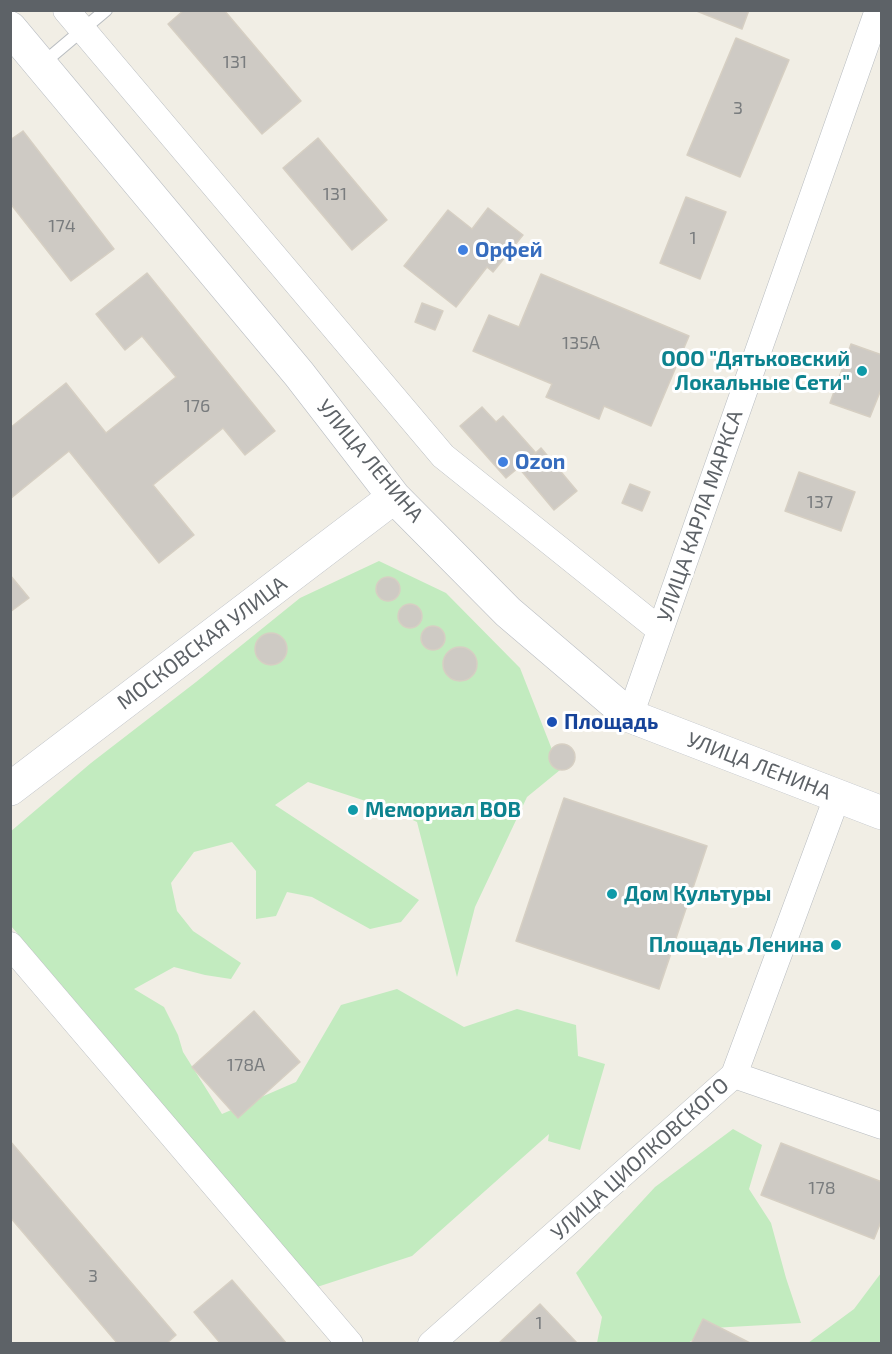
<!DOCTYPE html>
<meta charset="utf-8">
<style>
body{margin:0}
#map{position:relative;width:892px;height:1354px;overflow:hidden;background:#f1eee5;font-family:"Exo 2",sans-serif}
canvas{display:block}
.frame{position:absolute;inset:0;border:12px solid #5d6267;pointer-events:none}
</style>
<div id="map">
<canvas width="892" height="1354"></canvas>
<div class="frame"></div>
</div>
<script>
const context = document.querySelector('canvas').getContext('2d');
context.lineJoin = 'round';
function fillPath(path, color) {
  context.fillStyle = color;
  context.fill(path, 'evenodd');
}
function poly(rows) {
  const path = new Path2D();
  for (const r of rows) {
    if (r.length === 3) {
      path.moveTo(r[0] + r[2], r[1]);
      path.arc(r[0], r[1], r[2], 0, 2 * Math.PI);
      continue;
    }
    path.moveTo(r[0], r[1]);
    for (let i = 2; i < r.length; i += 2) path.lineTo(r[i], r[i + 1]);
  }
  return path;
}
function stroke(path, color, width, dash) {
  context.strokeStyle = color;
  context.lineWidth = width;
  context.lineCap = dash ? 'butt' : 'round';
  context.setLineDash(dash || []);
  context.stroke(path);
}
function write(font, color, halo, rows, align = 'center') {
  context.font = font + ' "Exo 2",sans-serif';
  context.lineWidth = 6;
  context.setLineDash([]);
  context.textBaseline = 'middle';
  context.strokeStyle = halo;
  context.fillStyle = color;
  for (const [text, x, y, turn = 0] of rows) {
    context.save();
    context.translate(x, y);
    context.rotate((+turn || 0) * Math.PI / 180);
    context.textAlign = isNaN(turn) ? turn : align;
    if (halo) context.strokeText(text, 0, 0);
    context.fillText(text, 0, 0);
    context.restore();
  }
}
const green = poly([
 [379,561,446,593,520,668,560,770,527,797,475,907,457,977,417,822,387,808,308,782,275,805,419,900,401,922,370,929,312,897,287,892,276,916,256,919,256,871,232,842,194,852,171,883,177,911,193,931,241,963,231,979,205,975,174,967,134,989,164,1007,178,1035,183,1052,222,1114,296,1082,341,1005,397,989,464,1027,517,1009,576,1025,578,1056,605,1064,580,1150,548,1141,549,1134,412,1256,317,1287,76,1002,11,926,10,832,91,763,196,682,300,598],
 [733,1129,762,1145,749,1189,771,1223,786,1278,801,1323,712,1328,688,1343,597,1343,602,1317,576,1273,655,1187],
 [881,1273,881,1343,808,1343,854,1309]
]);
const building = poly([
 [184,10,224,10,301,101,262,134,168,24,184,10],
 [694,10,749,10,742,29,694,10],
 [736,38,789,60,740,177,687,155,736,38],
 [23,131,114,249,71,281,10,203,10,140,23,131],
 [318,138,387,220,352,250,283,168,318,138],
 [686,197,726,212,700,279,660,263,686,197],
 [488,208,523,235,493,272,487,267,456,307,404,266,448,210,472,229,488,208],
 [147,273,275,431,245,455,223,428,153,485,194,535,159,563,69,451,10,499,10,428,66,383,106,433,176,377,142,336,125,350,96,314,147,273],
 [541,274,689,336,651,426,604,406,599,419,546,397,552,384,473,351,489,315,519,327,541,274],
 [422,303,443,311,435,330,415,322,422,303],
 [851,344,882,355,882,387,870,417,830,403,851,344],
 [482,407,496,422,503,416,536,453,506,478,460,426,482,407],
 [541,448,577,491,554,510,519,468,541,448],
 [799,472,855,492,841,531,785,511,799,472],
 [630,484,650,492,642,511,622,503,630,484],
 [10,575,29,598,10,612,10,575],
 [388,589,12],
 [410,616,12],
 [433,638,12],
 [271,649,16],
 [460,664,17],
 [562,757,13],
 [564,798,707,846,659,989,516,941,564,798],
 [254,1011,300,1062,238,1118,192,1067,254,1011],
 [10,1141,176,1335,166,1344,118,1344,10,1217,10,1141],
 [781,1143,882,1182,882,1219,874,1239,761,1195,781,1143],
 [232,1280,287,1344,221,1344,194,1312,232,1280],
 [540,1304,577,1343,498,1344,540,1304],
 [703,1319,752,1344,691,1344,703,1319]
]);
const lane = poly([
 [42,64,106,10]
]);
const street = poly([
 [66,10,443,456,660,630],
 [630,716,878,10],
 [10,945,350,1344],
 [734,1075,882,1126],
 [431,1344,734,1075,837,797]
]);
const secondary = poly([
 [10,28,299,374,394,497,508,612,630,716,882,813],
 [10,789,394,497]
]);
const markers = [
 [463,250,6,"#3f7fe0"],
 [862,371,6,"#0f9aa8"],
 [503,462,6,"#3f7fe0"],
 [552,722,6,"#1a4fb4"],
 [353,810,6,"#0f9aa8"],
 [612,894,6,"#0f9aa8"],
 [836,945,6,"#0f9aa8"]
];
const numberNames = [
 ["131",235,62],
 ["3",738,108],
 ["131",335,194],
 ["174",62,226],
 ["1",693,238],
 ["135А",581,343],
 ["176",197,406],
 ["137",820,502],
 ["178А",246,1065],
 ["178",822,1188],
 ["3",93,1276],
 ["1",539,1323]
];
const shopNames = [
 ["Орфей",475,250],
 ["Ozon",515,462]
];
const cultureNames = [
 ["ООО \"Дятьковский",850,359],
 ["Локальные Сети\"",850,383],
 ["Мемориал ВОВ",365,810,"left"],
 ["Дом Культуры",624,894,"left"],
 ["Площадь Ленина",824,945]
];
const streetNames = [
 ["УЛИЦА ЛЕНИНА",370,461,50],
 ["УЛИЦА КАРЛА МАРКСА",700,516,-71],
 ["МОСКОВСКАЯ УЛИЦА",202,643,-37],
 ["УЛИЦА ЛЕНИНА",759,766,21],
 ["УЛИЦА ЦИОЛКОВСКОГО",640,1159,-42]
];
const transitNames = [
 ["Площадь",564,722]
];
fillPath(green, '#c2ebbf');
fillPath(building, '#cecac4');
stroke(building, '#d6cfc3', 1.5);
stroke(lane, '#b8bcc0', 14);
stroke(street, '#b8bcc0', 27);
stroke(secondary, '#b9bdc3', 34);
stroke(lane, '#fff', 12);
stroke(street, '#fff', 26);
stroke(secondary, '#fff', 33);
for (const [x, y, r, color] of markers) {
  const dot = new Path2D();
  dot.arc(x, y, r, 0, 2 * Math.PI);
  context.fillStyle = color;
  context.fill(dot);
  stroke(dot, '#fff', 2);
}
write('18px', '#797c7e', null, numberNames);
write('bold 21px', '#366cbe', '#fff', shopNames, 'left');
write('bold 21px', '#0d838f', '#fff', cultureNames, 'right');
write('21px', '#5d6267', '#fff', streetNames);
write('bold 21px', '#164399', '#fff', transitNames, 'left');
</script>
